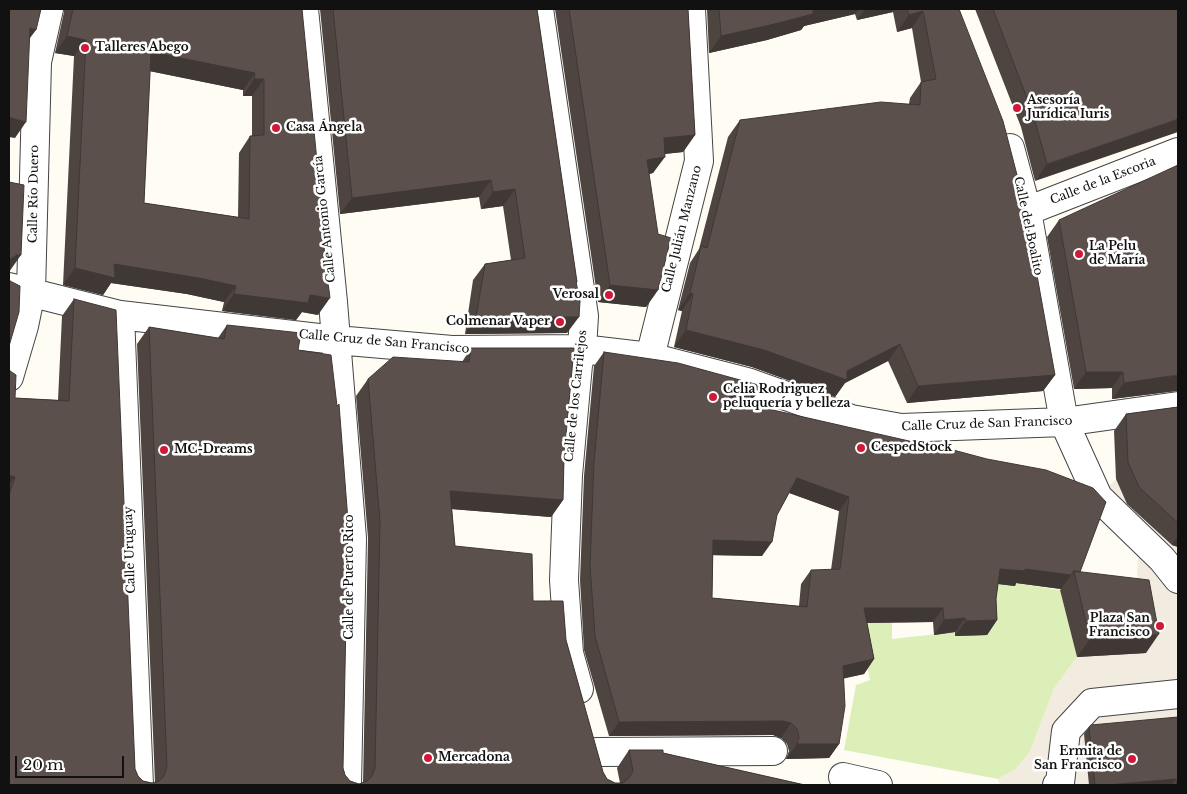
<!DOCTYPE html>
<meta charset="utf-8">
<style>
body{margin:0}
#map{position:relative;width:1187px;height:794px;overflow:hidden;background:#fffcf4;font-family:"Libre Baskerville",serif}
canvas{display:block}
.frame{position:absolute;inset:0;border:10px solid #111;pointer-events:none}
.scale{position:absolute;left:15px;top:756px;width:109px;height:22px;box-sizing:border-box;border:2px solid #111;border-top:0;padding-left:6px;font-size:15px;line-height:18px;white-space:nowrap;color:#111;-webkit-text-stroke:4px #fff;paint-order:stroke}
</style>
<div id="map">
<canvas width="1187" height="794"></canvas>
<div class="frame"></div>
<div class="scale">20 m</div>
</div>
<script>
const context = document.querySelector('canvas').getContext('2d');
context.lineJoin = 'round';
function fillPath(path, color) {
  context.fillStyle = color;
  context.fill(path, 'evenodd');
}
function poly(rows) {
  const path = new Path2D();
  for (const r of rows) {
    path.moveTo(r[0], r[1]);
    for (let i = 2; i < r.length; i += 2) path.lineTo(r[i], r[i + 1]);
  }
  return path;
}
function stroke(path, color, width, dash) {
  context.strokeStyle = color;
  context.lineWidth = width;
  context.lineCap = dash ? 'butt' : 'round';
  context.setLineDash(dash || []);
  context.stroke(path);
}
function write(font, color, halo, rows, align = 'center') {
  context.font = font + ' "Libre Baskerville",serif';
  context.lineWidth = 5;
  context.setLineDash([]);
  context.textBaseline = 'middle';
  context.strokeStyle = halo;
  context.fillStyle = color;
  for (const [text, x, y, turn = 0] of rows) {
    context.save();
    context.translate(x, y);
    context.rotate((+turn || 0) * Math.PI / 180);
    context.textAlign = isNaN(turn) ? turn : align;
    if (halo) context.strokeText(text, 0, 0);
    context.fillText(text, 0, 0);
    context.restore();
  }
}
const green = poly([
 [1015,583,1060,590,1077,657,1054,689,1030,752,1015,770,998,779,844,750,856,685,870,680,858,625,869,623,892,623,892,639,955,632,956,635,987,635,992,584]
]);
const plaza = poly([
 [1116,479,1129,507,1160,534,1178,547,1178,785,1000,785,998,779,1015,770,1030,752,1054,689,1077,657,1146,652,1136,599,1138,556,1087,503,1098,497]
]);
const street = poly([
 [304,9,333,302,352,538,347,785],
 [539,9,584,316,582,349,578,365,568,475,564,580,569,653,579,689],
 [1010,148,1027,211,1064,422,1098,497,1162,559,1178,579],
 [1027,211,1178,152],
 [9,287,120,315,336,340,452,350,582,349,650,357,747,382,851,419,901,428,1064,422,1178,406],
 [120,315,139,785],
 [650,357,699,161,691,9],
 [9,377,24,326,31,292,37,62,49,9],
 [597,752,773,751],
 [843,777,878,785],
 [1057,785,1060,783,1066,731,1092,703,1178,694]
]);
const wall = poly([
 [64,9,302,9,318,315,302,312,296,320,222,311,224,302,187,294,111,283,103,295,63,285,74,56,55,53,64,12],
 [150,71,243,90,243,96,252,96,252,136,250,136,239,153,238,217,144,203],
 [320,9,537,9,577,282,576,284,567,333,465,334,473,280,485,264,511,260,503,206,481,209,479,197,340,214],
 [555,9,688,9,695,135,683,152,665,154,653,173,649,174,658,290,646,307,598,302],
 [707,9,959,9,1055,375,1043,391,907,403,888,361,845,383,835,397,752,367,674,347,682,311,678,310,690,263,699,249,728,137,740,120,909,104,910,98,921,82,912,28,897,32,893,12,857,20,855,14,804,26,801,30,767,40,709,53],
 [975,9,1178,9,1035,181,1021,127],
 [1059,220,1176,391,1112,399,1112,388,1074,389,1047,237],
 [74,299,135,769,138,776,143,781,152,783,155,783,137,344,149,327,218,338,227,325,298,350,343,768,345,775,350,781,359,784,363,783,368,538,356,396,368,379,462,362,471,348,564,457,563,500,551,517,452,509,455,546,533,601,566,640,603,772,607,779,615,783,620,783,617,768,629,750,663,753,805,785,9,785,9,369,15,398,58,400,62,316],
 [604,352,762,386,752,400,731,400,938,452,942,447,1080,572,1146,653,1077,657,1060,590,1061,589,1016,583,1015,586,998,584,996,599,997,620,987,635,955,636,955,632,934,635,933,622,867,623,874,659,864,674,844,678,839,744,829,758,786,759,789,751,787,744,781,738,773,735,609,736,584,650,580,580,584,476,594,366],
 [789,493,839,511,831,570,811,570,801,584,799,606,712,598,713,555,762,556,777,515],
 [1178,407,1178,547,1172,545,1127,504,1116,479,1114,431,1126,414],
 [1178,717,1178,785,1089,785,1084,734,1089,727]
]);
const shadedWall = poly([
 [820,9,859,9,855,14,804,26,801,30,767,40,709,53,721,36],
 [865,9,895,9,893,12,857,20],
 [923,11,912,28,897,32,909,15],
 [30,28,36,30,24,46],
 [67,36,86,40,74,56,55,53],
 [151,52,255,73,243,90,139,69],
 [254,79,264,79,252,96,243,96],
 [9,117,26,122,15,138,9,137],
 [1178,119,1178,132,1035,181,1047,164],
 [695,135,683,152,652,155,664,138],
 [665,157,653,173,635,177,647,160],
 [491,180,479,197,340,214,352,198],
 [515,189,503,206,481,209,493,192],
 [16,255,21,255,9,272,9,261,10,259],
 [114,264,199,278,236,286,224,302,187,294,111,283,103,295,63,285,75,268],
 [610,285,658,290,646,307,598,302],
 [690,293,693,294,682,311,678,310],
 [234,294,310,295,330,298,318,315,302,312,296,320,222,311],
 [476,317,579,317,567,333,465,334],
 [686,330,847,371,900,344,888,361,845,383,835,397,752,367,674,347],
 [1086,372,1123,372,1112,388,1074,389],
 [1055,375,1043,391,907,403,918,386],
 [1178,375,1178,391,1176,391,1112,399,1124,383],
 [731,386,762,386,752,400,721,400],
 [9,475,15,477,9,485],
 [797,478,849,497,839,511,787,492],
 [450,491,563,500,551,517,438,508],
 [1178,536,1178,547,1172,545],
 [713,540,772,542,762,556,703,555],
 [1000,569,1025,569,1071,575,1061,589,1016,583,1015,586,990,583],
 [864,608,943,608,933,622,854,623],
 [965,618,955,632,934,635,944,620],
 [997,620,987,635,955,636,966,621],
 [1159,634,1146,653,1077,657,1090,639],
 [874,659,864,674,833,681,843,666],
 [783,721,791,723,781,738,773,735,609,736,619,722],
 [797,744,839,744,829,758,786,759],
 [1176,779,1172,785,1108,785]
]);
const building = poly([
 [9,9,41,9,36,30,30,28,26,122,9,117,9,9],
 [73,9,302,9,321,202,325,260,330,298,310,295,308,303,234,294,236,286,199,278,114,264,115,278,75,268,86,40,67,36,73,9],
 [151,52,255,73,254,79,264,79,264,135,250,136,249,219,144,203,151,52],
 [333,9,537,9,577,282,576,282,580,301,579,317,476,317,485,264,525,258,515,189,493,192,491,180,352,198,333,9],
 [569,9,688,9,695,135,664,138,665,157,647,160,658,234,671,238,658,290,610,285,569,9],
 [719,9,820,9,813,10,813,14,779,23,721,36,719,9],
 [907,9,959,9,1003,121,1023,198,1055,375,918,386,900,344,847,371,847,380,764,350,686,330,693,294,690,293,701,246,707,248,740,120,881,102,920,105,921,82,936,79,923,11,909,15,907,9],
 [993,9,1178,9,1178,119,1047,164,1032,111,993,9],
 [1178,165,1178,375,1124,383,1123,372,1086,372,1059,220,1178,165],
 [9,182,24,185,21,255,16,255,10,259,9,261,9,182],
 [9,279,10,281,20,286,19,312,9,346,9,279],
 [74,299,116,310,135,769,138,776,143,781,152,783,159,781,164,776,167,767,149,327,224,339,227,325,301,333,298,350,331,355,337,406,339,404,348,521,343,768,345,775,350,781,359,784,367,781,372,776,375,768,380,521,368,379,393,357,469,362,471,348,574,348,564,457,563,500,450,491,455,546,532,554,533,601,563,601,566,640,603,772,607,779,615,783,623,783,629,778,633,771,629,750,663,750,663,753,805,785,9,785,9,495,15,477,9,475,9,369,10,371,16,375,15,398,69,401,74,299],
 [604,352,678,363,762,386,731,386,729,400,909,441,945,454,942,447,987,459,1046,470,1093,488,1106,502,1080,572,1074,571,1071,575,1025,569,1025,571,1000,569,996,599,997,620,966,621,965,618,944,620,943,608,864,608,874,659,843,666,845,706,839,744,797,744,799,737,797,729,791,723,783,721,619,722,595,636,590,565,594,462,604,352],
 [797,478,849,497,840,569,811,570,807,607,712,598,713,540,772,542,777,515,797,478],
 [1178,407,1178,523,1139,487,1128,462,1126,414,1178,407],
 [1074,571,1149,580,1159,634,1090,639,1074,571],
 [1178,717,1178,785,1177,785,1176,779,1108,785,1095,785,1089,727,1091,725,1178,717]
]);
const markers = [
 [85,48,5,"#d01939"],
 [1017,108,5,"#d01939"],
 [276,128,5,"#d01939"],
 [1079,254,5,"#d01939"],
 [609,295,5,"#d01939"],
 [560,322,5,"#d01939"],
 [713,397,5,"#d01939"],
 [861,448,5,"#d01939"],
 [164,450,5,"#d01939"],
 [1160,626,5,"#d01939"],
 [428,758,5,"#d01939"],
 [1132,759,5,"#d01939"]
];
const poiNames = [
 ["Talleres Abego",95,48],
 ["Asesoría",1027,101],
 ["Jurídica Iuris",1027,115],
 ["Casa Ángela",286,128],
 ["La Pelu",1089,247],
 ["de María",1089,261],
 ["Verosal",599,295,"right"],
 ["Colmenar Vaper",550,322,"right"],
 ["Celia Rodriguez",723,390],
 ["peluquería y belleza",723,404],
 ["CespedStock",871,448],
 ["MC-Dreams",174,450],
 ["Plaza San",1150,619,"right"],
 ["Francisco",1150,633,"right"],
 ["Ermita de",1122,752,"right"],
 ["San Francisco",1122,766,"right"],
 ["Mercadona",438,758]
];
const streetNames = [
 ["Calle de la Escoria",1103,181,-21],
 ["Calle Río Duero",34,194,-89],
 ["Calle Antonio García",325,219,-96],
 ["Calle del Boalito",1028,226,78],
 ["Calle Julián Manzano",682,229,-76],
 ["Calle Cruz de San Francisco",384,342,5],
 ["Calle de los Carrilejos",576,396,-84],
 ["Calle Cruz de San Francisco",987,424,-2],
 ["Calle Uruguay",130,550,-92],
 ["Calle de Puerto Rico",350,577,-90]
];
fillPath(green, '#dcefb9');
fillPath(plaza, '#f2ebe0');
stroke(street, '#444', 30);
stroke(street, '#fff', 28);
fillPath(wall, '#4e4541');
fillPath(shadedWall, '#403835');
fillPath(building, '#5b504c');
stroke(building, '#403835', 1);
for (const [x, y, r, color] of markers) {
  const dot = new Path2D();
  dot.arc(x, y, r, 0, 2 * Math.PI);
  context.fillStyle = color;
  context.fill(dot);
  stroke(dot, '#fff', 2);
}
write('bold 12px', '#111', '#fff', poiNames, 'left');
write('12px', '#111', '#fff', streetNames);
</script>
